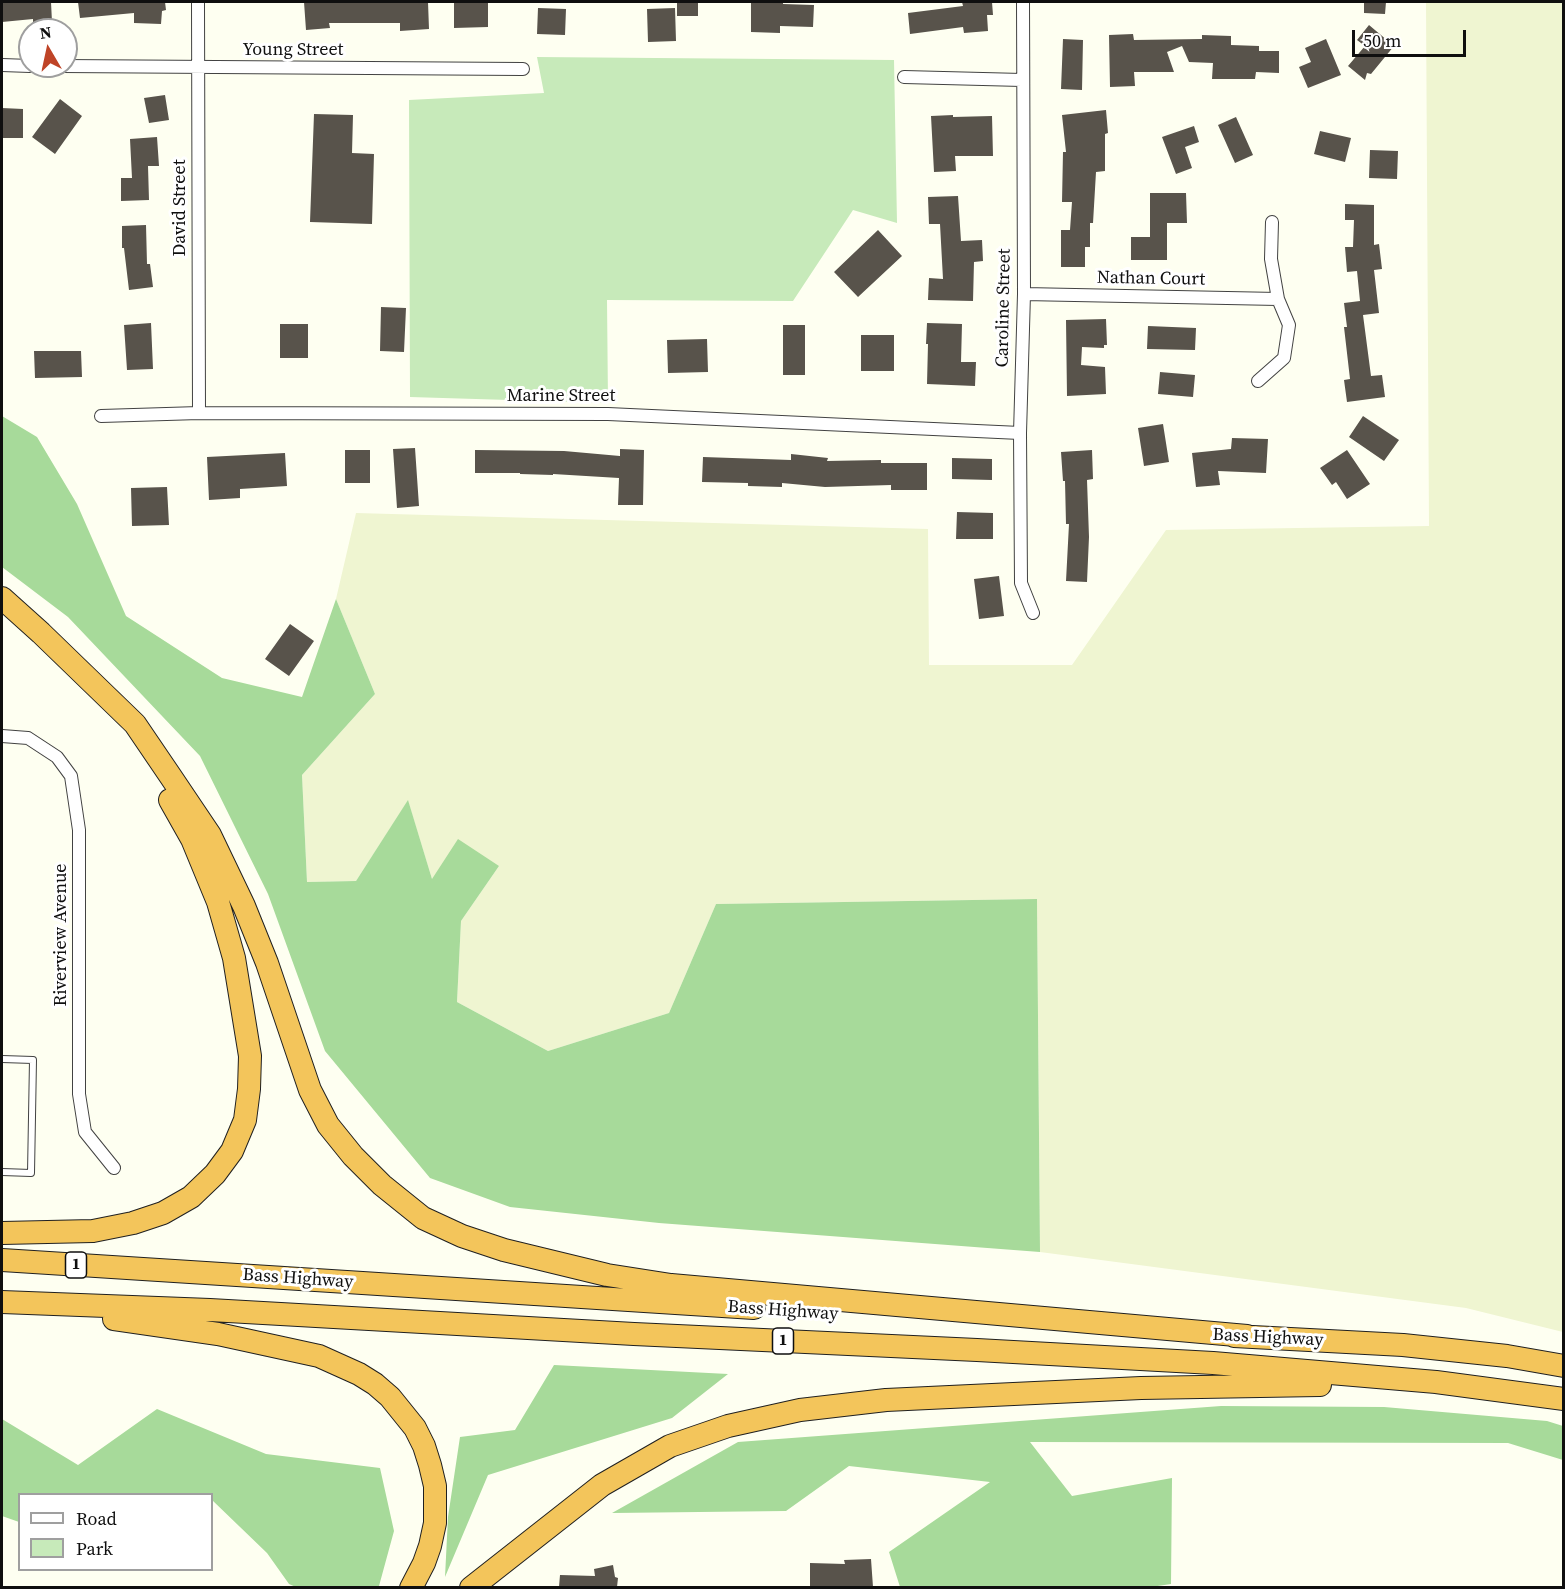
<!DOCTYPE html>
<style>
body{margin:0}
#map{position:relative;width:1565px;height:1589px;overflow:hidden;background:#fefff1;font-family:"Source Serif 4",serif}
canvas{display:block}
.frame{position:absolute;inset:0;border:3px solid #0f0f0f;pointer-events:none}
.legend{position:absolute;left:18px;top:1493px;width:195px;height:78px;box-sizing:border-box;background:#fff;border:2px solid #9f9f9f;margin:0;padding:8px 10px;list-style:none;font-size:18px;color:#0f0f0f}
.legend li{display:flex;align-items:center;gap:12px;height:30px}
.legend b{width:30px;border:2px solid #9f9f9f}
.north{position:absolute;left:18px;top:18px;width:60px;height:60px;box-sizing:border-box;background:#fff;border:2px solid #9f9f9f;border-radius:50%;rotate:351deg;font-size:16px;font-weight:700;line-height:24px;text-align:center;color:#0f0f0f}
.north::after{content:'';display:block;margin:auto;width:21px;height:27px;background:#bf4427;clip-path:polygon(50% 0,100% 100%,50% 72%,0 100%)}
.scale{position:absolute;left:1352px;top:30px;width:114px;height:27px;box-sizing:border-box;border:3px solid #0f0f0f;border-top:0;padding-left:8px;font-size:18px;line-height:21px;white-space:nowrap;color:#0f0f0f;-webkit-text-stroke:4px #fff;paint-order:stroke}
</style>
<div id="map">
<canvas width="1565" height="1589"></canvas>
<div class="frame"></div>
<ul class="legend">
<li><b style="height:8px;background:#fff"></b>Road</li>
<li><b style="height:16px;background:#c7eaba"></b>Park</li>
</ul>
<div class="north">N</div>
<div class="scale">50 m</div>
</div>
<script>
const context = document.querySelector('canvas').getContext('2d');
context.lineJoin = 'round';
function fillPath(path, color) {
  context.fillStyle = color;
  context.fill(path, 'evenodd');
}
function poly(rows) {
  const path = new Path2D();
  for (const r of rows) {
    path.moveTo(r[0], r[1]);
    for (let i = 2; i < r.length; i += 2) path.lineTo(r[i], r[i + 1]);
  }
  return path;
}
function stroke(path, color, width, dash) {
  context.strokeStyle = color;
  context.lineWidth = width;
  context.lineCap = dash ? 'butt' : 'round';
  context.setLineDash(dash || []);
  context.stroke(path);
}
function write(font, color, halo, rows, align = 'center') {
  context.font = font + ' "Source Serif 4",serif';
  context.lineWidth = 6;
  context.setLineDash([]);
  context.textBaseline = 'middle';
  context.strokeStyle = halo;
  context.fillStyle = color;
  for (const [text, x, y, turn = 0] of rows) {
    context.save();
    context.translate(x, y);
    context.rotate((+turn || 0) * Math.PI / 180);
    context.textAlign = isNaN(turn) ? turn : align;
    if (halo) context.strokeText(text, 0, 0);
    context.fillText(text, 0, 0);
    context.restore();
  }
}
const farmland = poly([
 [1426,2,1563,2,1563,1332,1466,1308,1040,1252,1037,899,716,904,669,1013,548,1051,457,1002,461,921,499,866,432,879,408,801,356,881,307,882,302,775,375,694,336,599,356,513,928,529,929,665,1072,665,1166,530,1429,526]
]);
const green = poly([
 [537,57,894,60,897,223,853,210,793,301,607,300,608,403,410,397,409,100,544,93]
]);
const forest = poly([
 [2,416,37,437,77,504,126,616,222,678,302,697,336,599,375,694,302,775,307,882,356,881,408,800,432,879,458,839,499,866,461,921,457,1002,548,1051,669,1013,716,904,1037,899,1040,1252,659,1223,510,1207,430,1178,325,1051,268,894,200,756,68,617,2,567],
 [554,1365,728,1374,672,1418,488,1475,445,1577,448,1517,460,1437,515,1430],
 [1221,1406,1384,1407,1547,1421,1563,1426,1563,1460,1508,1443,1030,1442,1072,1496,1172,1478,1171,1584,1144,1588,900,1587,889,1552,990,1482,849,1466,786,1511,612,1513,738,1442],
 [157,1409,266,1454,380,1468,394,1531,379,1586,376,1588,298,1588,289,1584,267,1553,212,1500,212,1494,20,1494,19,1522,2,1516,2,1419,78,1465]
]);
const building = poly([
 [2,2,51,2,52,22,33,22,33,19,2,22],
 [78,2,165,2,166,10,162,11,161,24,134,23,134,13,80,18],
 [304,2,428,2,429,29,400,31,400,23,329,23,330,28,306,30],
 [454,2,488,2,488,27,454,28],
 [677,2,698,2,698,16,677,16],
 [751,2,783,2,783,4,814,5,813,27,780,26,780,33,751,32],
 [962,2,992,2,993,15,987,15,988,31,964,33,963,27,910,34,908,13,963,6],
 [1364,2,1386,2,1385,14,1364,13],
 [538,8,566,9,565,35,537,34],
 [675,8,676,41,648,42,647,9],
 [1369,25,1394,46,1371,74,1367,73,1365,80,1348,66,1365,46,1357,40],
 [1133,34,1134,40,1202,39,1202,35,1231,36,1231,45,1259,46,1259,51,1279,51,1279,73,1256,72,1255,79,1212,79,1213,63,1189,62,1182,46,1167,52,1174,72,1134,72,1135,86,1110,87,1109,35],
 [1063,39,1083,40,1082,90,1061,89],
 [1326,39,1341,75,1308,88,1299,67,1311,62,1305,48],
 [165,95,169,120,149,123,144,98],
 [60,99,82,116,55,154,32,137],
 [2,108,23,109,23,138,2,138],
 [1106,110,1108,133,1105,134,1105,171,1096,172,1093,223,1090,223,1090,247,1085,247,1085,267,1061,267,1061,230,1070,230,1072,202,1062,202,1063,152,1066,152,1062,115],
 [314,114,353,115,352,153,374,154,372,224,310,222],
 [953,115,953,117,992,116,993,156,955,156,956,171,934,172,931,116],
 [1236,117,1253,155,1235,163,1218,125],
 [1194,126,1199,142,1185,147,1192,168,1176,174,1162,137],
 [1320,131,1351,138,1345,162,1314,154],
 [157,137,159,166,148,166,149,200,121,201,121,178,132,178,130,139],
 [1370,150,1398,151,1397,179,1369,178],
 [1150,193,1186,193,1187,223,1167,223,1167,260,1131,260,1131,237,1150,237],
 [958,196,961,241,982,240,983,261,974,262,973,301,928,300,929,278,943,279,940,224,929,224,928,197],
 [1345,204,1374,205,1374,245,1379,244,1382,269,1374,270,1379,313,1363,315,1371,376,1382,375,1385,397,1347,402,1344,380,1350,379,1344,327,1347,327,1344,303,1360,301,1357,271,1347,272,1345,247,1353,247,1354,220,1345,220],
 [146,225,147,264,150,264,153,287,129,290,124,248,122,248,122,226],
 [878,230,902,256,858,297,834,272],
 [381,307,406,308,404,352,380,351],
 [1106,319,1107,345,1104,345,1104,348,1082,347,1081,365,1105,367,1106,394,1067,396,1066,320],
 [151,323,153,369,127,370,124,325],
 [927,323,962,324,961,362,976,362,975,386,927,384,928,344,926,344],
 [280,324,308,324,308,358,280,358],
 [783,325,805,325,805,375,783,375],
 [1148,326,1196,328,1195,350,1147,349],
 [861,335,894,335,894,371,861,371],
 [707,339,708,372,668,373,667,340],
 [34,351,81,351,82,377,35,378],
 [1160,372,1195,375,1193,397,1158,394],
 [1363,416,1399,440,1384,461,1349,437],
 [1163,424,1169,462,1144,466,1138,428],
 [1232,438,1268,439,1266,473,1218,471,1220,485,1196,487,1192,453,1231,449],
 [415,448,419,506,397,508,393,449],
 [620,449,644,450,643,505,618,505,619,478,553,474,553,475,520,474,520,473,475,473,475,450,564,451,620,456],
 [345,450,370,450,370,483,345,483],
 [1092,450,1093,479,1087,480,1089,537,1087,582,1066,581,1069,524,1066,524,1065,481,1063,481,1061,452],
 [1347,450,1370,484,1347,499,1336,482,1332,485,1320,468],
 [285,453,287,486,240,489,240,498,209,500,207,457],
 [791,454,828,458,827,461,881,460,881,463,927,463,927,490,891,490,891,485,825,487,782,483,782,487,748,486,748,483,702,482,703,457,791,460],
 [952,458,992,459,992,480,952,479],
 [167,487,169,525,132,526,131,488],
 [957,512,993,513,993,539,956,539],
 [999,576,1004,616,979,619,974,579],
 [290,624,314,641,289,676,265,659],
 [871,1559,873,1587,810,1587,810,1563,845,1564,844,1560],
 [613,1565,615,1577,618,1578,617,1587,559,1587,560,1575,595,1576,594,1569]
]);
const lane = poly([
 [2,1059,33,1060,31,1173,2,1172]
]);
const street = poly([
 [198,2,199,413],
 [1023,2,1024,294,1020,433,1021,583,1033,613],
 [2,65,30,66],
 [62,66,523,69],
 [904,77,1022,80],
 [1024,294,1278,299],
 [1258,381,1284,358,1289,325,1278,299,1271,259,1272,222],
 [101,416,199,413,608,414,1020,433],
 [2,736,28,738,57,757,71,776,79,830,79,1094,85,1132,114,1168]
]);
const highway = poly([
 [2,598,41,633,135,724,171,777,210,835,244,906,267,963,310,1090,328,1125,353,1156,382,1185,423,1218,462,1236,504,1250,607,1275,671,1285,1247,1336],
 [2,1233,93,1231,133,1223,163,1213,191,1197,215,1174,232,1151,245,1120,249,1089,250,1056,234,958,218,902,192,839,170,800],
 [2,1260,754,1308],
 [2,1302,210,1310,634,1334,977,1350,1213,1363,1436,1382,1564,1399],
 [114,1319,218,1334,319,1356,359,1374,375,1384,390,1397,415,1428,424,1446,430,1465,435,1486,435,1523,430,1546,424,1563,411,1588],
 [1234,1336,1403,1345,1507,1356,1564,1366],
 [471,1588,602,1485,670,1446,728,1426,800,1410,886,1400,1141,1388,1320,1385]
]);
const shields = [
 [76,1265,21],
 [783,1341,21]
];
const shieldNames = [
 ["1",76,1265],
 ["1",783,1341]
];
const streetNames = [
 ["Young Street",293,50],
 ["David Street",180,208,-90],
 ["Nathan Court",1151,279,1],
 ["Caroline Street",1004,308,-89],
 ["Marine Street",561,396],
 ["Riverview Avenue",61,935,-90],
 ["Bass Highway",298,1279,4],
 ["Bass Highway",783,1311,4],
 ["Bass Highway",1268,1338,3]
];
fillPath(farmland, '#eff5d1');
fillPath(green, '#c7eaba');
fillPath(forest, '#a7da9a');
fillPath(building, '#58534b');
stroke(lane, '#424242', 8);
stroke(street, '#424242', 14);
stroke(highway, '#202020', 24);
stroke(lane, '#fff', 6);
stroke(street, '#fff', 12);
stroke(highway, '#f3c55b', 22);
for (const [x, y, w] of shields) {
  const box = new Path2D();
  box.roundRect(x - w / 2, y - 13, w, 26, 4.5);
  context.fillStyle = '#fff';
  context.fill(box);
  stroke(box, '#0f0f0f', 1.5);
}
write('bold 16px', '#0f0f0f', null, shieldNames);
write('18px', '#0f0f0f', '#fff', streetNames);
</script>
